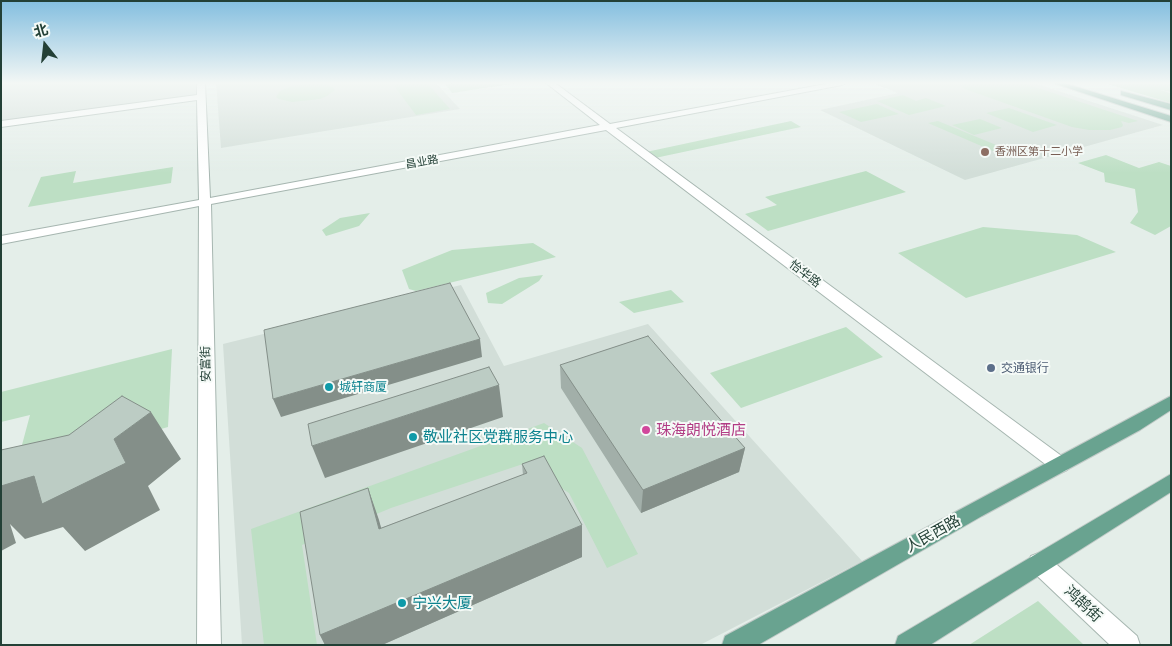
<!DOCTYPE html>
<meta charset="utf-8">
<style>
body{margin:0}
#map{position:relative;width:1172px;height:646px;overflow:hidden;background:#e4eee9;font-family:"Public Sans","Noto Sans SC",sans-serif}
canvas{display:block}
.frame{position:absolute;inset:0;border:2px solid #234036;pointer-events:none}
.north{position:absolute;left:20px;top:20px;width:50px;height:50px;-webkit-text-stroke:4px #f5faf7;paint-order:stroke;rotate:344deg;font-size:14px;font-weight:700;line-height:20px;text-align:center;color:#234036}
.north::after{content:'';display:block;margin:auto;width:18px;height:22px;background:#234036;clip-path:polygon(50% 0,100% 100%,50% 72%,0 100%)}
</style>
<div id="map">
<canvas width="1172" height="646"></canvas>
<div class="frame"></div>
<div class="north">北</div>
</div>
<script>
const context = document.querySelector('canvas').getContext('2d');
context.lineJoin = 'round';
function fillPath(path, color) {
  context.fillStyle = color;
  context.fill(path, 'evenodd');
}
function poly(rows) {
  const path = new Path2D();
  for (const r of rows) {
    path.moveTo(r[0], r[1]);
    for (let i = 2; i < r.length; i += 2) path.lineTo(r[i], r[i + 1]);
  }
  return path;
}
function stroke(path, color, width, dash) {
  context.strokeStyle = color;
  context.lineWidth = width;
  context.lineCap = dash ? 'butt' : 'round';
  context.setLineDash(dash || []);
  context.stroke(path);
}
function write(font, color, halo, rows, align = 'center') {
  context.font = font + ' "Public Sans","Noto Sans SC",sans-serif';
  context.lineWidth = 4;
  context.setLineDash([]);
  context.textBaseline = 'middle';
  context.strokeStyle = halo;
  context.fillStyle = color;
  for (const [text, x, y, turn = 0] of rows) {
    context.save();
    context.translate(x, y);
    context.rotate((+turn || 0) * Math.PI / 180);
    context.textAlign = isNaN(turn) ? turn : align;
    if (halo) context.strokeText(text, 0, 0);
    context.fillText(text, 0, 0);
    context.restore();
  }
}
const built = poly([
 [1,83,201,83,201,97,1,124],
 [216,83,436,83,460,109,221,148],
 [872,83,1034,83,1163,125,965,180,820,110,898,93],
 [461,285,504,366,648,324,862,561,700,645,242,645,223,344]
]);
const green = poly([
 [322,83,333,87,335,90,327,96,320,99,292,102,279,99,276,97,280,91,294,85],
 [392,83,427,83,450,109,416,115],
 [454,83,518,83,452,93,445,84],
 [962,83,1023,83,1138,121,1129,123,1121,121,1123,125,1122,127,1110,130,1089,130,1072,127,965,89,961,86],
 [1104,83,1171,83,1171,92,1160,90,1171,93,1171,103],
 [903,95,916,101,926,98,946,106,909,115,877,101],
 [877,104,899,114,861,122,839,112],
 [1009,108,1057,125,1033,132,986,113],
 [980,119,1002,128,974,135,952,125],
 [791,121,801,127,655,158,646,152],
 [938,121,1018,154,1007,157,928,123],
 [1106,155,1139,168,1159,162,1171,166,1171,226,1155,235,1130,223,1138,212,1135,189,1105,182,1104,173,1078,163],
 [173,167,171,183,28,207,41,177,76,171,73,183],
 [866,171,906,192,768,231,745,214,777,205,765,197],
 [370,213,359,226,326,236,322,230,340,218],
 [983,227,1077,235,1116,252,966,298,898,253],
 [533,243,556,257,416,291,409,289,402,270,452,250],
 [543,275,539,281,502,304,488,303,486,293,519,278],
 [671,290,684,302,634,313,619,302],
 [846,327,883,357,741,408,710,373],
 [172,349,168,427,15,471,30,415,1,422,1,392],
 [544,423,582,448,638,554,607,568,569,493,523,464,391,508,302,545,317,645,264,645,251,529],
 [1038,601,1084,645,969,645]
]);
const minor = poly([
 [197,83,205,83,210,198,600,125,546,83,555,83,610,124,831,83,846,83,842,85,616,128,1067,460,1070,465,1067,470,1060,473,1053,470,606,130,211,204,221,645,197,645,199,206,1,244,1,236,199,200,197,100,1,127,1,121,197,95,197,83],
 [1039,553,1047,556,1137,636,1140,645,1110,645,1031,570,1028,563,1031,556,1039,553]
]);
const primary = poly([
 [1053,83,1064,83,1171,116,1171,122,1053,83],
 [1121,91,1171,104,1171,110,1121,95,1121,91],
 [1171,396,1171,410,1140,430,982,516,758,645,722,645,725,636,1171,396],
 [1171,474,1171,492,930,645,895,645,898,636,1171,474]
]);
const wall = poly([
 [560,365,745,448,739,472,641,513,561,388],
 [522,464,582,557,382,645,325,645,320,635,368,488,381,528,523,475]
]);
const shadedWall = poly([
 [480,339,482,357,281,417,273,399],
 [499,385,503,417,325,478,312,446],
 [151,412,181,459,148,486,160,510,85,551,63,527,25,539,10,524,16,543,1,551,1,486,114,439],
 [745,448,739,472,641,513,643,490],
 [368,488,379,520,390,561,379,529],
 [582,525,582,557,382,645,325,645,320,635]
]);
const building = poly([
 [450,283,480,339,273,399,264,330,450,283],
 [648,336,745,448,643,490,560,365,648,336],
 [489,367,499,385,312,446,308,424,489,367],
 [122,396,151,412,114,439,126,463,42,504,34,476,1,486,1,450,69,435,122,396],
 [544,456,582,525,320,635,300,512,368,488,379,529,527,473,522,464,544,456]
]);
const markers = [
 [985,152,5,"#8d6e63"],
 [991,368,5,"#5c6f8a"],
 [329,387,5,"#0f9aa8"],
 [646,430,5,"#d1479c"],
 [413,437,5,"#0f9aa8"],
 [402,603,5,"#0f9aa8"]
];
const farEducationnames = [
 ["香洲区第十二小学",995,152]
];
const farStreetnames = [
 ["昌业路",422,162,-10]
];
const streetNames = [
 ["怡华路",805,274,37],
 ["安富街",206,364,-91]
];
const serviceNames = [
 ["交通银行",1001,368]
];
const cultureNames = [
 ["城轩商厦",339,387]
];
const nearHotelnames = [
 ["珠海朗悦酒店",656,430]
];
const nearCulturenames = [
 ["敬业社区党群服务中心",423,437],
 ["宁兴大厦",412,603]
];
const nearStreetnames = [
 ["人民西路",933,534,-29],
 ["鸿鹄街",1083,604,43]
];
fillPath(built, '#d2ded8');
fillPath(green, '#bddfc4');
stroke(minor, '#a6b6b0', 2);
stroke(primary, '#c1cac7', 2);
fillPath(minor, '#fff');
fillPath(primary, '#69a390');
fillPath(wall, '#a2afa9');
fillPath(shadedWall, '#848f89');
fillPath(building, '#bcccc4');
stroke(building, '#848f89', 1);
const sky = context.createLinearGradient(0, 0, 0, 173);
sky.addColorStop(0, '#83bedf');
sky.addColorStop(0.48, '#f3f7f5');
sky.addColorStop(1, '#f3f7f500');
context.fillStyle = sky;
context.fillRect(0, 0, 1172, 173);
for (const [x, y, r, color] of markers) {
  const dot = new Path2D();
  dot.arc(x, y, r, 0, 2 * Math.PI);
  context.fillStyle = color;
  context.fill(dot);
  stroke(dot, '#f5faf7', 2);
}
write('11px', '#785e54', '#f5faf7', farEducationnames, 'left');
write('11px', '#234036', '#f5faf7', farStreetnames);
write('12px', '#234036', '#f5faf7', streetNames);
write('12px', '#4e5e75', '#f5faf7', serviceNames, 'left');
write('12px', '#0d838f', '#f5faf7', cultureNames, 'left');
write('15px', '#b23c85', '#f5faf7', nearHotelnames, 'left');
write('15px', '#0d838f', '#f5faf7', nearCulturenames, 'left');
write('15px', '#234036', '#f5faf7', nearStreetnames);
</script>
